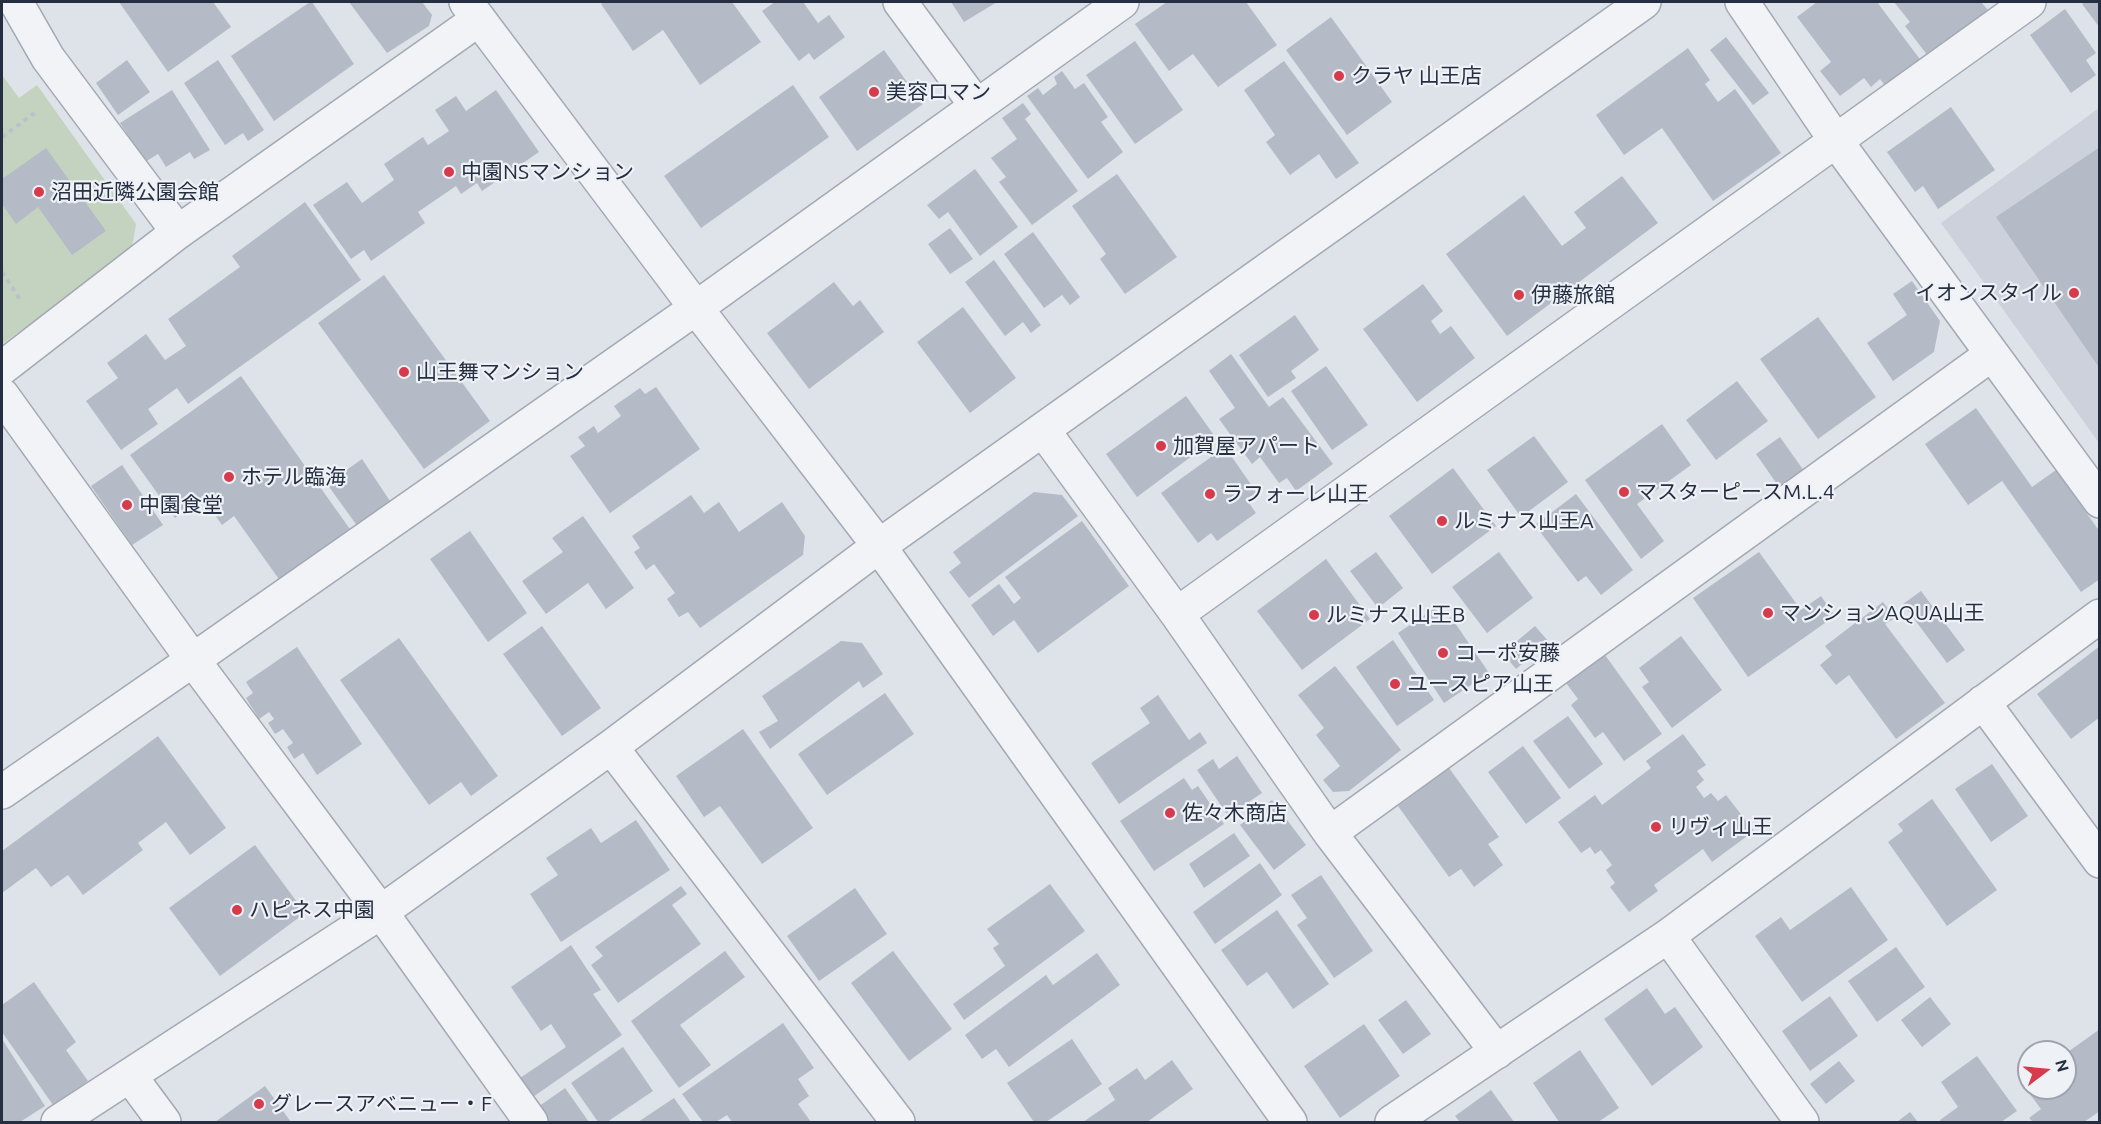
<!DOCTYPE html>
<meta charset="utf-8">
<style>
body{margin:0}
#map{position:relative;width:2101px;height:1124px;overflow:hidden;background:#dee2e9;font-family:Ubuntu,sans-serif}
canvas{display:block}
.frame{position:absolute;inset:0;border:3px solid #262f41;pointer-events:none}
.north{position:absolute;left:2017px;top:1040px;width:60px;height:60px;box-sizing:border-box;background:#eef1f6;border:2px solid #9ea3ae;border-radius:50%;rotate:74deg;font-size:16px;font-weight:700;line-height:24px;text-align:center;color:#262f41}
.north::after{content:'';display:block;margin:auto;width:21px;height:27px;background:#d63b4c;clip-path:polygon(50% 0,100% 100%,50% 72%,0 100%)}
</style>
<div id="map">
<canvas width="2101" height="1124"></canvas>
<div class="frame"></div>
<div class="north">N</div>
</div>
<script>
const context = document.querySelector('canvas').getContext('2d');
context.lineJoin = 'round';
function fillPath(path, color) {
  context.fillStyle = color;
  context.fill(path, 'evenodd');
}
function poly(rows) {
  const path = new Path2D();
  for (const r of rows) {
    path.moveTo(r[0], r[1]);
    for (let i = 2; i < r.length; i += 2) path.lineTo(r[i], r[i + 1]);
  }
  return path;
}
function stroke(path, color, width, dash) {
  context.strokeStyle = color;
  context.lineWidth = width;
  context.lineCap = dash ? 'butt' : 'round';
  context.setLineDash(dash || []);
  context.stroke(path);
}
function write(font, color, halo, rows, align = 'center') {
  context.font = font + ' Ubuntu,"Noto Sans JP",sans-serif';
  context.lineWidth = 4.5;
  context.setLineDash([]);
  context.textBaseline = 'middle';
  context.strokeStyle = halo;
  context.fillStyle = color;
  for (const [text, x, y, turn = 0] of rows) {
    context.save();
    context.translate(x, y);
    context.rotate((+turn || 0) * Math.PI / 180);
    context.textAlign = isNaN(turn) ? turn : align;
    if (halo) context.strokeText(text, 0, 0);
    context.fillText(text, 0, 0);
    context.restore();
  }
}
const built = poly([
 [2099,108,2099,443,1941,223]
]);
const green = poly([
 [2,75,19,98,37,85,136,224,131,252,2,344]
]);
const building = poly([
 [119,2,213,2,231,27,168,72],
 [310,2,312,2,354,64,274,121,231,56],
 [349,2,422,2,432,15,429,26,387,53],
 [605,2,732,2,761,42,700,85,663,30,633,51,601,4],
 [775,2,803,2,818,23,829,15,845,37,814,60,809,53,799,61,762,11],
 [951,2,997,2,964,22],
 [1167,2,1246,2,1277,45,1218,87,1193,54,1169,71,1135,24],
 [1817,2,1877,2,1922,62,1887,88,1880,79,1871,87,1864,78,1840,96,1820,71,1831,62,1797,17],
 [1894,2,1981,2,1988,10,1928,56,1905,26,1910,22],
 [2085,2,2100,2,2100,28,2082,4],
 [2065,9,2096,53,2086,60,2096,75,2071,93,2030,35],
 [1331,17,1392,102,1347,135,1286,50],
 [1726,37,1769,93,1753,105,1710,50],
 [1135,41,1183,110,1135,144,1086,75],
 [1688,48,1710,80,1705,84,1718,102,1735,89,1781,153,1713,201,1662,128,1624,155,1596,115],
 [884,50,923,104,857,151,819,97],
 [127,60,150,92,118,115,96,83],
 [218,60,264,130,248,141,243,133,225,145,184,83],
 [1284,61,1359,163,1336,179,1319,154,1290,175,1266,142,1275,135,1244,90],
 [1062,71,1075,89,1084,83,1108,117,1101,122,1123,152,1088,179,1027,96,1038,88,1043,95,1057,84,1054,77],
 [793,85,829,137,701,228,664,176],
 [172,90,210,150,194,159,190,152,166,167,158,154,145,162,120,123],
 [496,90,539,152,482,191,477,183,461,194,456,186,418,212,425,223,371,261,364,250,351,259,313,205,347,182,362,203,394,180,384,164,423,137,428,145,449,131,435,110,456,96,466,111],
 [1023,103,1031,114,1025,119,1078,191,1032,225,999,182,1006,177,991,158,1017,139,1002,118],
 [1951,107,1995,170,1938,209,1923,186,1915,192,1887,152],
 [2100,147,2100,369,1996,217],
 [46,148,106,231,72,255,38,207,16,224,2,204,2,179],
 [975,169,1018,227,980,256,948,212,939,219,927,205],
 [1117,174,1177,257,1125,294,1100,259,1106,254,1072,206],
 [1622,176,1658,223,1507,336,1446,254,1524,195,1562,246,1586,228,1574,212],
 [305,202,361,280,188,404,177,388,148,409,158,424,121,450,86,401,118,378,107,363,146,334,165,360,186,346,168,319,240,267,232,256],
 [950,228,973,259,950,274,928,244],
 [1033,232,1080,297,1070,305,1062,295,1044,308,1004,254],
 [994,260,1041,325,1031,333,1023,322,1005,336,965,282],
 [384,275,490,421,424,469,318,323],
 [1912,281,1940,321,1934,352,1893,381,1867,343,1907,315,1893,294],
 [834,282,853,306,860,300,884,332,809,389,767,333],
 [1423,284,1443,311,1431,321,1440,334,1451,326,1475,358,1417,402,1363,329],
 [963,307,1016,378,970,413,917,342],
 [1295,315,1319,350,1291,371,1296,378,1268,397,1239,355],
 [1818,317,1876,397,1818,439,1760,359],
 [1231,354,1269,407,1283,397,1333,464,1296,491,1287,478,1279,483,1260,457,1252,464,1219,419,1235,408,1209,371],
 [1326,366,1368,425,1332,450,1291,391],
 [241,376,352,532,281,582,234,516,222,525,203,498,175,518,130,455],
 [1737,381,1768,421,1716,460,1686,420],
 [656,387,700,449,610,513,570,456,585,446,578,437,594,426,598,433,621,416,614,406,640,388,645,394],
 [1186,396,1216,438,1137,497,1106,454],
 [1976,408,2032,487,2056,470,2100,532,2100,579,2081,592,2002,481,1968,505,1925,444],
 [1662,424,1691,465,1637,504,1664,541,1641,559,1585,480],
 [1534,436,1568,482,1521,517,1487,470],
 [1780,437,1804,471,1779,487,1756,454],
 [1225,447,1259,496,1249,503,1256,513,1217,541,1211,533,1198,543,1161,493],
 [362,459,392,504,358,527,327,484],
 [122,465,163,525,132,545,91,486],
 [1453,468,1496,526,1432,574,1389,516],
 [1034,492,1062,495,1078,516,969,598,949,572,961,563,953,552],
 [1576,494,1633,570,1601,595,1586,576,1578,582,1535,525],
 [691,495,704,513,719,502,739,532,782,502,805,536,803,555,700,628,688,612,679,617,667,599,675,593,654,564,646,570,634,552,640,548,632,536],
 [583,516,634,588,606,609,588,583,546,614,522,581,563,552,552,538],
 [1082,521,1129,586,1038,653,1014,620,993,636,971,605,999,584,1014,604,1021,598,1005,577],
 [470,531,527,613,488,642,430,559],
 [1376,552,1403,588,1378,608,1350,571],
 [1499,552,1533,598,1487,633,1452,587],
 [1759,552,1801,610,1821,596,1835,616,1748,677,1693,598],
 [1326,559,1370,619,1302,670,1257,611],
 [1921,591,1965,650,1947,663,1903,604],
 [1883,602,1895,618,1885,624,1945,703,1896,739,1849,675,1836,685,1820,665,1832,655,1825,646],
 [1435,608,1444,623,1451,617,1489,673,1444,703,1398,633],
 [542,626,601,708,562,736,503,654],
 [1535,626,1549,642,1516,669,1503,653],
 [1681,636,1722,690,1672,728,1642,687,1649,682,1639,668],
 [399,638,498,776,471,796,461,782,429,805,340,680],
 [1393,640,1434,700,1397,726,1356,667],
 [841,641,862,643,883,674,863,688,859,681,770,749,759,732,778,721,762,696],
 [2100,646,2100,717,2071,739,2037,694],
 [297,647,362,744,317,775,303,753,294,759,287,747,293,743,283,729,275,734,268,723,274,719,269,712,259,719,246,698,253,693,246,682],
 [1605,655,1662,734,1624,761,1603,732,1595,738,1571,705,1578,699,1566,683],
 [1335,666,1401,750,1349,791,1333,792,1323,780,1340,766,1316,735,1324,728,1298,695],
 [885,693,914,734,827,795,798,754],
 [1158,695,1189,740,1200,732,1207,743,1119,804,1091,763,1150,723,1140,708],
 [1568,716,1603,764,1569,789,1533,741],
 [743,729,813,828,762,864,720,806,704,817,676,776],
 [1683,734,1706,765,1697,771,1704,780,1696,787,1704,798,1711,793,1718,801,1726,795,1754,831,1712,862,1703,849,1654,885,1658,891,1629,912,1610,887,1615,883,1606,870,1612,865,1601,850,1595,854,1590,847,1581,853,1558,822,1595,795,1602,805,1651,768,1646,761],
 [158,736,226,828,190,855,166,822,138,843,143,850,83,895,68,875,51,887,36,868,2,893,2,851],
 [1523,746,1561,798,1526,824,1488,772],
 [1237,756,1262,793,1228,816,1197,770,1213,759,1219,769],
 [1992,764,2028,816,1991,842,1955,789],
 [1449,768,1499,837,1488,844,1503,865,1474,887,1461,869,1449,877,1398,806],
 [1184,778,1192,790,1198,786,1224,824,1154,871,1120,821],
 [1932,799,1997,890,1947,926,1888,842,1903,831,1898,824],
 [1272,800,1306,845,1274,870,1240,825],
 [636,820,670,870,561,942,530,894,558,875,546,858,591,828,601,843],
 [1234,833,1250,856,1204,888,1189,864],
 [255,845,305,913,220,976,169,908],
 [1260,863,1282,895,1215,944,1193,912],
 [1321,875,1373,951,1334,978,1297,925,1307,918,1291,895],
 [1050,884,1085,931,964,1020,953,1004,1005,966,993,948,999,944,987,929],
 [681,886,687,894,672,905,701,944,618,1003,591,965,603,956,595,947],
 [1851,887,1888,940,1802,1002,1755,936,1781,917,1790,930],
 [855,888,887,934,819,981,787,936],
 [1277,910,1329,984,1293,1009,1267,972,1247,986,1221,950],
 [571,945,601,990,593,994,622,1035,530,1099,517,1080,566,1047,551,1024,541,1031,511,987],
 [1896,947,1925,987,1877,1022,1848,981],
 [725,951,745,977,680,1025,711,1065,679,1088,631,1021],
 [893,951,952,1029,909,1061,851,983],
 [1097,953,1120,985,1009,1067,996,1049,982,1059,965,1035,1046,975,1053,985],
 [34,982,76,1042,66,1050,88,1081,53,1105,2,1032,2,1005],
 [1647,988,1665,1014,1675,1007,1703,1047,1652,1086,1604,1019],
 [1830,996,1858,1036,1810,1071,1782,1031],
 [1930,997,1951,1024,1922,1047,1901,1020],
 [1406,1000,1431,1034,1403,1054,1378,1020],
 [783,1023,814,1068,798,1079,809,1096,798,1104,811,1122,732,1122,727,1115,716,1122,703,1122,682,1094],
 [1364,1024,1400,1076,1340,1118,1304,1066],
 [2100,1029,2100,1111,2084,1122,2033,1122,2029,1118,2041,1109,2023,1085,2029,1081,2029,1088,2065,1088,2065,1054],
 [2,1039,45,1106,20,1122,2,1122],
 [1072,1039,1102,1084,1046,1122,1034,1122,1007,1083],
 [623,1047,653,1091,607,1122,598,1122,571,1083],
 [1580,1050,1619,1108,1598,1122,1559,1122,1533,1083],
 [1977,1056,2017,1111,2001,1122,1941,1122,1940,1120,1958,1107,1941,1082],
 [1172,1060,1193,1089,1147,1122,1083,1122,1115,1100,1108,1088,1137,1068,1145,1080],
 [1839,1061,1855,1081,1826,1104,1810,1084],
 [265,1086,291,1122,215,1122],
 [565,1088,589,1122,549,1122,538,1107],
 [1491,1090,1514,1122,1460,1122,1455,1116],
 [674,1098,691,1122,638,1122],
 [1910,1112,1918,1122,1897,1122]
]);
const path = poly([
 [2,137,36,112],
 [2,272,21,301]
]);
const minor = poly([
 [16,2,48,58,178,232],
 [466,2,696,308,879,546,1290,1122],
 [900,2,976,105],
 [1742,2,1836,141,2100,501],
 [2,368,178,232,479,19],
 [2,395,193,660,381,912,531,1122],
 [1043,430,1177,614,1330,833,1497,1052],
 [1177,614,2029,2],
 [1983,702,2100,861],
 [611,747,898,1122],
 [2,792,193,660,696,308,1122,2],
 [1330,833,1992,354],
 [1668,936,1802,1122],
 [130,1076,164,1122],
 [58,1122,381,912,611,747,879,546,1644,2],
 [1392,1122,1668,936,2100,616]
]);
const markers = [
 [1339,76,6,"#d63b4c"],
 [874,92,6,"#d63b4c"],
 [449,172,6,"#d63b4c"],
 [39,192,6,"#d63b4c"],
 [2074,293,6,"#d63b4c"],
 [1519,295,6,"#d63b4c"],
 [404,372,6,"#d63b4c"],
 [1161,446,6,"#d63b4c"],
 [229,477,6,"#d63b4c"],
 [1624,492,6,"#d63b4c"],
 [1210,494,6,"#d63b4c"],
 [127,505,6,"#d63b4c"],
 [1442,521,6,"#d63b4c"],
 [1768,613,6,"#d63b4c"],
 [1314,615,6,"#d63b4c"],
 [1443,653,6,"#d63b4c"],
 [1395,684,6,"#d63b4c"],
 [1170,813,6,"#d63b4c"],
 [1656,827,6,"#d63b4c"],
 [237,910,6,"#d63b4c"],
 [259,1104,6,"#d63b4c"]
];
const poiNames = [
 ["クラヤ 山王店",1351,76],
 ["美容ロマン",886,92],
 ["中園NSマンション",461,172],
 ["沼田近隣公園会館",51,192],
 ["イオンスタイル",2062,293,"right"],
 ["伊藤旅館",1531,295],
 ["山王舞マンション",416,372],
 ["加賀屋アパート",1173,446],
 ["ホテル臨海",241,477],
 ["マスターピースM.L.4",1636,492],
 ["ラフォーレ山王",1222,494],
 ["中園食堂",139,505],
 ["ルミナス山王A",1454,521],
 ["マンションAQUA山王",1780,613],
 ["ルミナス山王B",1326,615],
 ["コーポ安藤",1455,653],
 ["ユースピア山王",1407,684],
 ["佐々木商店",1182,813],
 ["リヴィ山王",1668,827],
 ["ハピネス中園",249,910],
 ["グレースアベニュー・F",271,1104]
];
fillPath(built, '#ccd1db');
fillPath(green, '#c3d3bf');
fillPath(building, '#b5bbc6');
stroke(minor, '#a3a9b3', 36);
stroke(path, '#bcc0c8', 4, [4.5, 4.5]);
stroke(minor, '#f1f3f7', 33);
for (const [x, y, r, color] of markers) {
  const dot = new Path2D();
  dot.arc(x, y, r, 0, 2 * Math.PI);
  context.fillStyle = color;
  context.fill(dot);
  stroke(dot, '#eef1f6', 2);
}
write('21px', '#262f41', '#eef1f6', poiNames, 'left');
</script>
